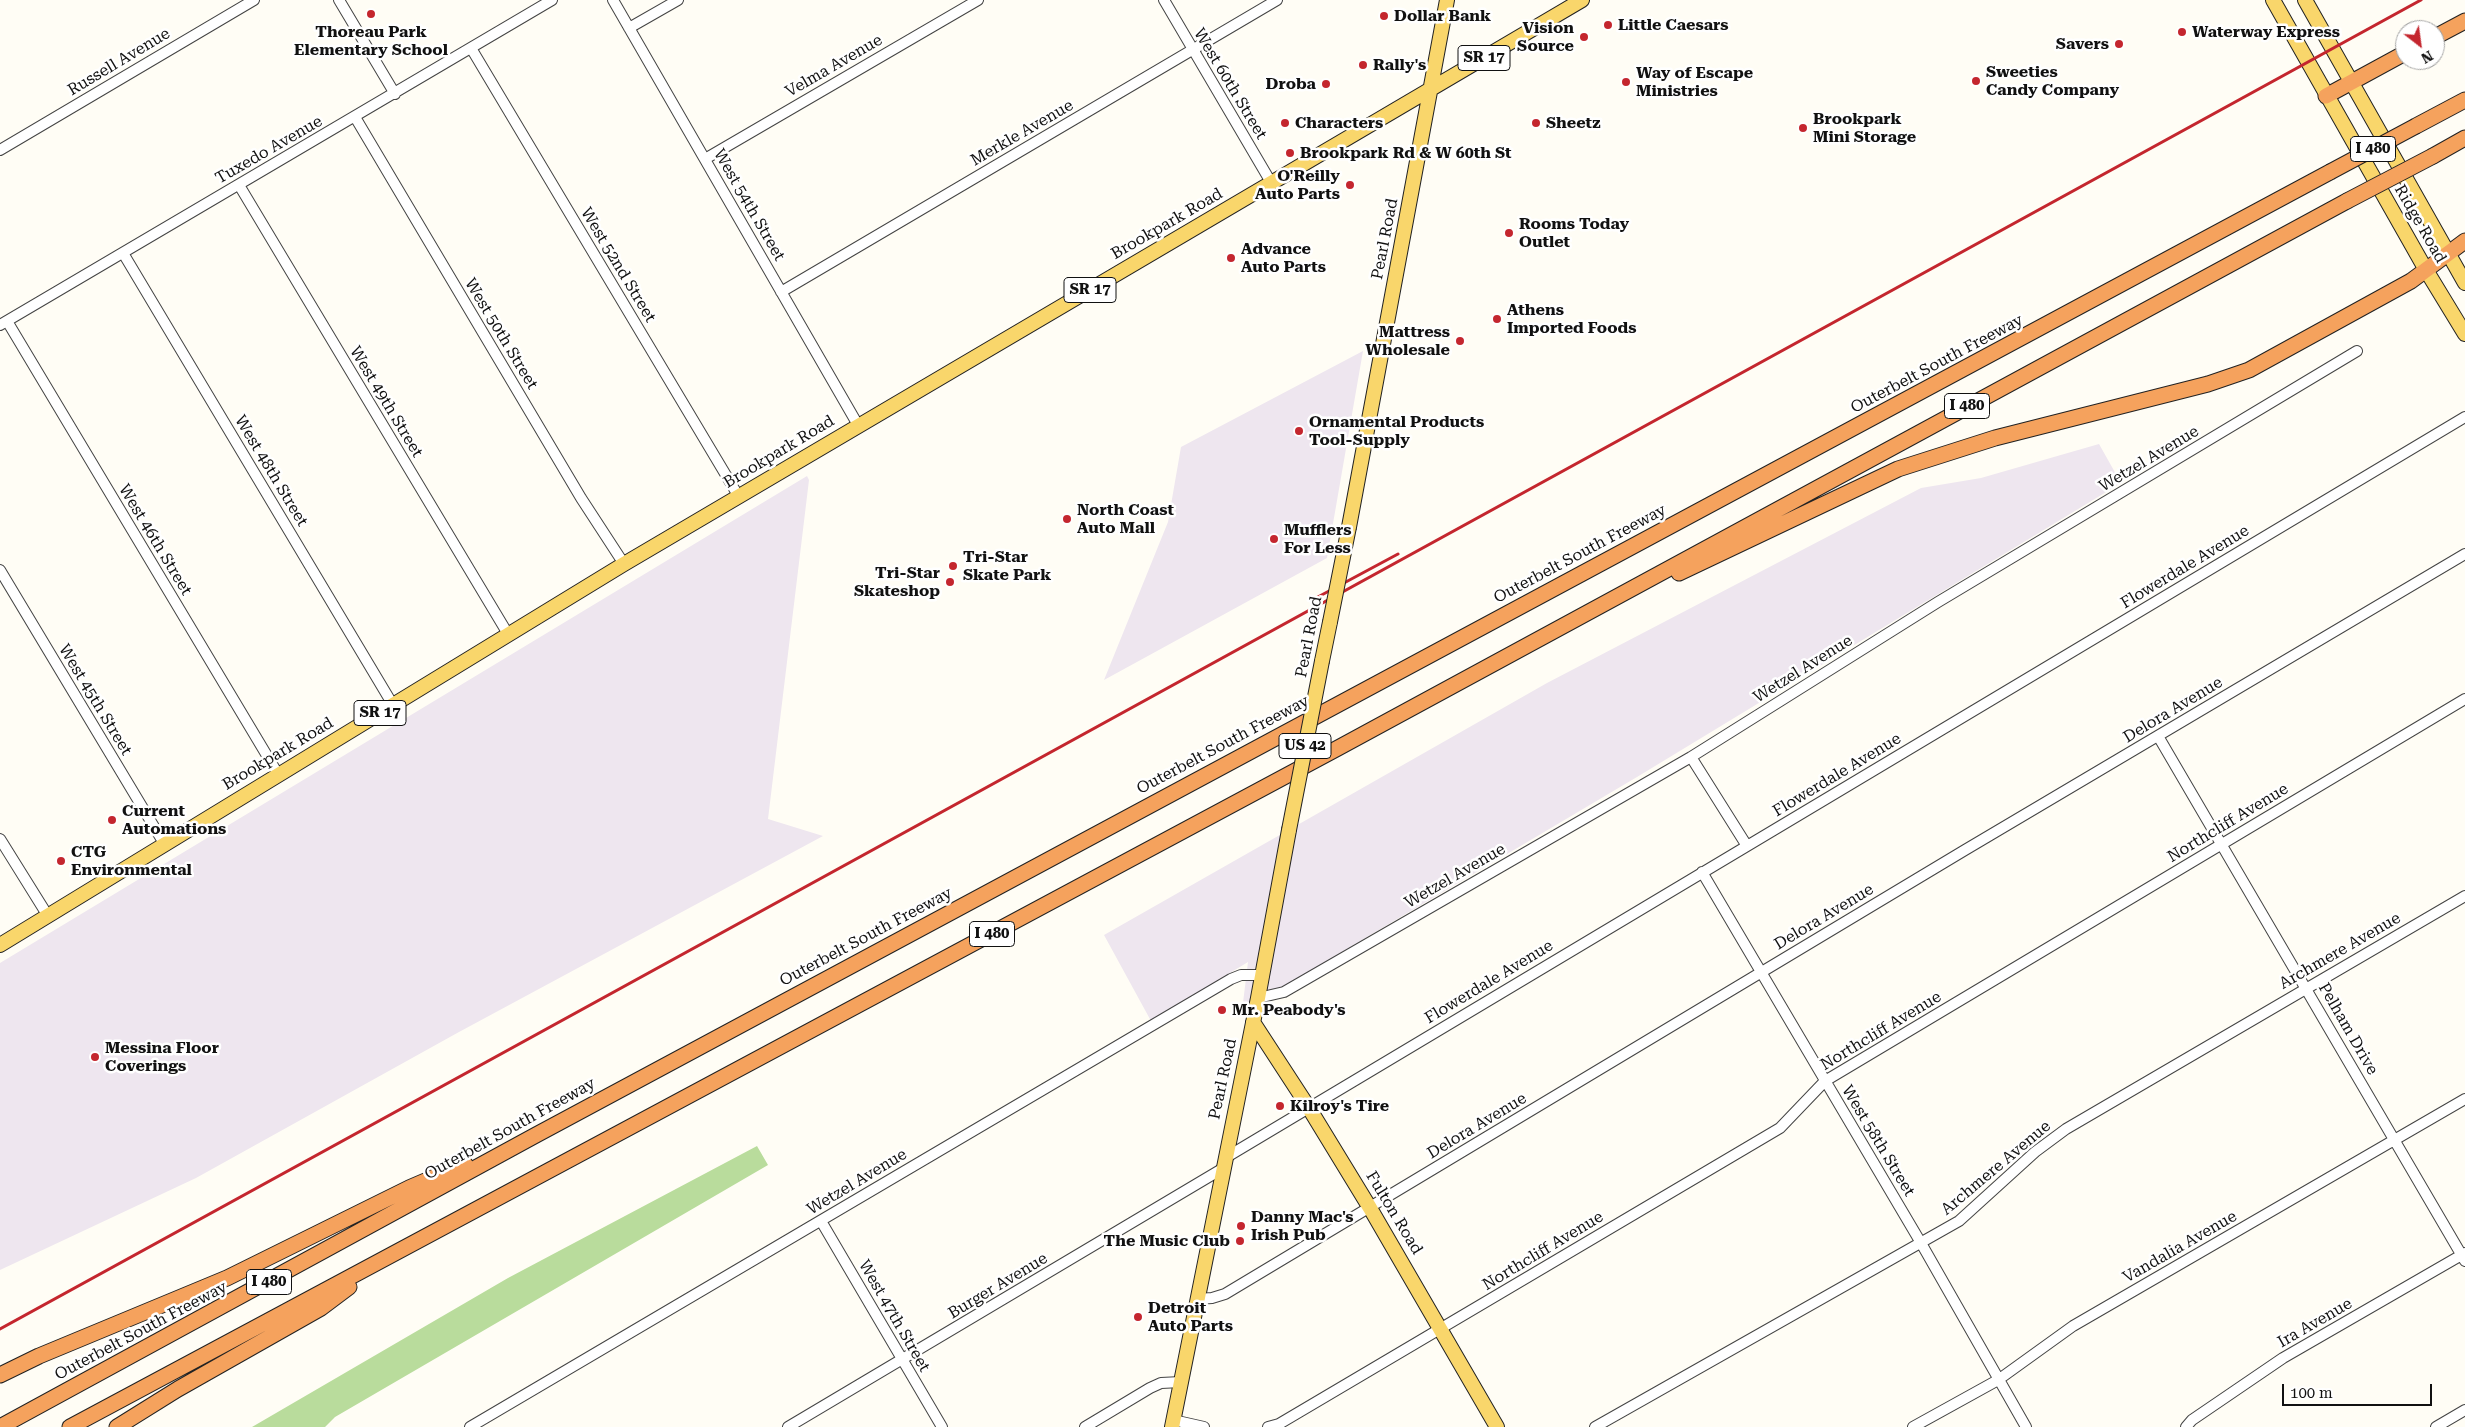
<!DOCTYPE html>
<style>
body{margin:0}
#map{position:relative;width:2465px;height:1427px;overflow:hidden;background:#fffdf5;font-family:"Roboto Serif",serif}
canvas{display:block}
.north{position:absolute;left:2395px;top:20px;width:50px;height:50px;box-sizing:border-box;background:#fff;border:1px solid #a0a0a0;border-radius:50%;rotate:150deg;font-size:14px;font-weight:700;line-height:20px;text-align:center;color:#111}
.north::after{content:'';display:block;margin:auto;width:18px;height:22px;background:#c4262e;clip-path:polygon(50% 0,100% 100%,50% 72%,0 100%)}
.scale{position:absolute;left:2282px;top:1384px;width:150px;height:22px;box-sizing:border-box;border:2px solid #111;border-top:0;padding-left:6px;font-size:15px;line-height:18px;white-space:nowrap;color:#111;-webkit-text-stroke:4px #fff;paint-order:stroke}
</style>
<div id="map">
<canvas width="2465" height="1427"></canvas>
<div class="north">N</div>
<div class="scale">100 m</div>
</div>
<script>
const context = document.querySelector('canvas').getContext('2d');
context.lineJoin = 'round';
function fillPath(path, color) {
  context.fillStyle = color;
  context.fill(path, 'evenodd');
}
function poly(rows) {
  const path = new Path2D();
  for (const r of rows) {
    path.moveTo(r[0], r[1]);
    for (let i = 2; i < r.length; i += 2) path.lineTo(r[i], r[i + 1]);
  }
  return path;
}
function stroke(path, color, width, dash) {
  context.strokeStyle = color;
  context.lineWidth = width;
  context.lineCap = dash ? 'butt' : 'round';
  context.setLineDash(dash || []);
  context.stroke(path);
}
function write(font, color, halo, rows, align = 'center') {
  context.font = font + ' "Roboto Serif",serif';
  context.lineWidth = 5;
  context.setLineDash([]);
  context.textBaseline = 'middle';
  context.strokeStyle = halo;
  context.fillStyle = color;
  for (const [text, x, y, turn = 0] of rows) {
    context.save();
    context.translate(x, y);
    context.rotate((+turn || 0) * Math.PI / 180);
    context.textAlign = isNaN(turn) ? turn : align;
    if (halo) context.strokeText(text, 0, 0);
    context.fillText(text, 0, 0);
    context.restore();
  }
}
const industrial = poly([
 [1363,351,1327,558,1104,680,1168,522,1181,447],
 [2099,444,2121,483,1637,777,1242,1011,1248,962,1151,1021,1104,935,1547,683,1921,488,1981,478],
 [807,476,809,480,768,819,823,836,459,1032,196,1178,0,1270,0,963]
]);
const forest = poly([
 [757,1146,768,1165,335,1417,325,1427,252,1427,508,1278]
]);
const minor = poly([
 [339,0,395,94],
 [613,0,858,425],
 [1164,0,1272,184],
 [629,28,678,0],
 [471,48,739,497],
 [355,117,581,498,624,564],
 [0,150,254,0],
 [705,159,978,0],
 [239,185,508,634],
 [123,253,393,705],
 [781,292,1277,0],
 [7,321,278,774],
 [0,325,552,0],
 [0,570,165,845],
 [2158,736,2465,1261],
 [1691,757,1747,846],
 [0,839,48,916],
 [1702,872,1921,1243,2026,1427],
 [1258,998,1284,992,1691,757,1938,602,2357,351],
 [1225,1158,2465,417],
 [821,1221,942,1427],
 [1198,1299,1212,1298,1225,1294,1965,850,2465,554],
 [1173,1420,1204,1427],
 [470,1427,1231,979,1241,975,1262,975],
 [788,1427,1222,1169],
 [1085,1427,1150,1388,1161,1383,1181,1382],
 [1268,1427,1279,1424,1780,1128,1825,1081,2465,699],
 [1595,1427,1959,1221,2035,1152,2066,1129,2465,896],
 [1913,1427,1998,1380,2073,1326,2465,1099],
 [2186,1427,2192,1420,2283,1358,2465,1253],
 [2436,1427,2465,1410]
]);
const major = poly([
 [2273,0,2426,270,2465,334],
 [2305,0,2465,283],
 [1349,527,1447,0],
 [1322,661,1330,622],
 [0,945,624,564,1582,0],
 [1253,1022,1309,1108,1370,1208,1497,1427],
 [1172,1427,1258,998,1289,830]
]);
const highway = poly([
 [2435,37,2465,21],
 [2326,96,2405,53],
 [2416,126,2465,100],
 [2433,156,2465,138],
 [1679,573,1898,469,1995,438,2208,384,2249,370,2411,281,2465,241],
 [0,1375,39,1356,227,1278,409,1188,465,1164],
 [0,1427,536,1135,2330,172],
 [70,1427,1338,748,2347,201],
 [117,1427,178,1389,321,1308,349,1287]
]);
const rail = poly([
 [1316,598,1398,554],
 [0,1329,2421,0]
]);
const majorBridge = poly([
 [1330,622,1349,527],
 [1289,830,1322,661]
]);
const highwayBridge = poly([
 [2330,172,2416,126],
 [2347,201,2433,156]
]);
const markers = [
 [371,14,5,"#c4262e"],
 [1384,16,5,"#c4262e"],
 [1608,25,5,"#c4262e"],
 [2182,32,5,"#c4262e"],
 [1584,37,5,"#c4262e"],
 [2119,44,5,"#c4262e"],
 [1363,65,5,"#c4262e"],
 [1976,81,5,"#c4262e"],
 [1626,82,5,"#c4262e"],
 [1326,84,5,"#c4262e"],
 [1285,123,5,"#c4262e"],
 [1536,123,5,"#c4262e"],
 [1803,128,5,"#c4262e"],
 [1290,153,5,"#c4262e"],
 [1350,185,5,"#c4262e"],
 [1509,233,5,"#c4262e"],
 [1231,258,5,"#c4262e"],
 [1497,319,5,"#c4262e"],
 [1460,341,5,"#c4262e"],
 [1299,431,5,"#c4262e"],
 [1067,519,5,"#c4262e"],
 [1274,539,5,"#c4262e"],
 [953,566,5,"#c4262e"],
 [950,582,5,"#c4262e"],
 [112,820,5,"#c4262e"],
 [61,861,5,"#c4262e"],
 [1222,1010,5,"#c4262e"],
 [95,1057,5,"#c4262e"],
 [1280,1106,5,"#c4262e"],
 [1241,1226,5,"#c4262e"],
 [1240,1241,5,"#c4262e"],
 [1138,1317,5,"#c4262e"]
];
const shields = [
 [1484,58,52],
 [2373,149,45],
 [1090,290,52],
 [1967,406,45],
 [380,713,52],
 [1305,746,52],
 [992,934,45],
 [269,1282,45]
];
const shieldNames = [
 ["SR 17",1484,58],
 ["I 480",2373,149],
 ["SR 17",1090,290],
 ["I 480",1967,406],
 ["SR 17",380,713],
 ["US 42",1305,746],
 ["I 480",992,934],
 ["I 480",269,1282]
];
const poiNames = [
 ["Dollar Bank",1394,16],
 ["Little Caesars",1618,25],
 ["Vision",1574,28,"right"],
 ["Source",1574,46,"right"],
 ["Thoreau Park",371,32,"center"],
 ["Elementary School",371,50,"center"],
 ["Waterway Express",2192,32],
 ["Savers",2109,44,"right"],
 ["Rally's",1373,65],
 ["Sweeties",1986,72],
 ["Candy Company",1986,90],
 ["Way of Escape",1636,73],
 ["Ministries",1636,91],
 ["Droba",1316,84,"right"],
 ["Brookpark",1813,119],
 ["Mini Storage",1813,137],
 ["Characters",1295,123],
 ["Sheetz",1546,123],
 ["Brookpark Rd & W 60th St",1300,153],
 ["O'Reilly",1340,176,"right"],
 ["Auto Parts",1340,194,"right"],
 ["Rooms Today",1519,224],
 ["Outlet",1519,242],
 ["Advance",1241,249],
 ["Auto Parts",1241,267],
 ["Athens",1507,310],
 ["Imported Foods",1507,328],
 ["Mattress",1450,332,"right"],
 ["Wholesale",1450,350,"right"],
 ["Ornamental Products",1309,422],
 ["Tool-Supply",1309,440],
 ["North Coast",1077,510],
 ["Auto Mall",1077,528],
 ["Mufflers",1284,530],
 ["For Less",1284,548],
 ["Tri-Star",963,557],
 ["Skate Park",963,575],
 ["Tri-Star",940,573,"right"],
 ["Skateshop",940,591,"right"],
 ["Current",122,811],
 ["Automations",122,829],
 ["CTG",71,852],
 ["Environmental",71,870],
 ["Mr. Peabody's",1232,1010],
 ["Messina Floor",105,1048],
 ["Coverings",105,1066],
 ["Kilroy's Tire",1290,1106],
 ["Danny Mac's",1251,1217],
 ["Irish Pub",1251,1235],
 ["The Music Club",1230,1241,"right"],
 ["Detroit",1148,1308],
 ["Auto Parts",1148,1326]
];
const streetNames = [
 ["Russell Avenue",119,62,-31],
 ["Velma Avenue",834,66,-30],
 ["West 60th Street",1230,84,59],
 ["Merkle Avenue",1022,133,-30],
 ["Tuxedo Avenue",269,150,-30],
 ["West 54th Street",749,205,60],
 ["Brookpark Road",1167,224,-30],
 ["Ridge Road",2420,224,60],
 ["Pearl Road",1385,239,-79],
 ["West 52nd Street",618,265,59],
 ["West 50th Street",501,334,59],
 ["Outerbelt South Freeway",1937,364,-28],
 ["West 49th Street",386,402,59],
 ["Brookpark Road",779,452,-31],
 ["Wetzel Avenue",2149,459,-31],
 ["West 48th Street",271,471,59],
 ["West 46th Street",155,540,59],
 ["Outerbelt South Freeway",1580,554,-28],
 ["Flowerdale Avenue",2185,567,-31],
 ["Pearl Road",1309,637,-79],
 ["Wetzel Avenue",1803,669,-32],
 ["West 45th Street",95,700,59],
 ["Delora Avenue",2173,710,-31],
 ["Outerbelt South Freeway",1223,745,-28],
 ["Brookpark Road",278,754,-31],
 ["Flowerdale Avenue",1837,775,-31],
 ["Northcliff Avenue",2228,823,-31],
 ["Wetzel Avenue",1455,876,-30],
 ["Delora Avenue",1824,917,-31],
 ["Outerbelt South Freeway",866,937,-28],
 ["Archmere Avenue",2340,951,-30],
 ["Flowerdale Avenue",1489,982,-31],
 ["Pelham Drive",2348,1029,60],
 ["Northcliff Avenue",1881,1031,-31],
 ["Pearl Road",1223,1079,-78],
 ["Delora Avenue",1477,1126,-31],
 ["Outerbelt South Freeway",510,1129,-29],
 ["West 58th Street",1878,1141,59],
 ["Archmere Avenue",1996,1168,-40],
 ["Wetzel Avenue",857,1182,-31],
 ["Fulton Road",1394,1213,59],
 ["Vandalia Avenue",2180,1247,-30],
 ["Northcliff Avenue",1543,1251,-31],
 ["Burger Avenue",998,1286,-31],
 ["West 47th Street",894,1316,60],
 ["Ira Avenue",2315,1323,-30],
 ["Outerbelt South Freeway",141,1331,-28]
];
fillPath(industrial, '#eee6ef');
fillPath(forest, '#b9dc9c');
stroke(minor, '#444', 12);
stroke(major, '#222', 16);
stroke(highway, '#222', 17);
stroke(minor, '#fff', 10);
stroke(major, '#f9d66b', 14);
stroke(highway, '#f5a25d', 15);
stroke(rail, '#c4262e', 3);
stroke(majorBridge, '#222', 16, []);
stroke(highwayBridge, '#222', 17, []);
stroke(majorBridge, '#f9d66b', 14);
stroke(highwayBridge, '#f5a25d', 15);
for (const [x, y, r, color] of markers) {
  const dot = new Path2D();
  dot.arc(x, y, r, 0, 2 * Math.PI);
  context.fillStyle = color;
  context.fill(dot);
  stroke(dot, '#fff', 2);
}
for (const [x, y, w] of shields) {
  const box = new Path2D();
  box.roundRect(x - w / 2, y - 12.5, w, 25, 4);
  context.fillStyle = '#fff';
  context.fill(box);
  stroke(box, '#111', 1);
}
write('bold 15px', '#111', null, shieldNames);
write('bold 16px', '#111', '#fff', poiNames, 'left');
write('16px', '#111', '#fff', streetNames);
</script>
